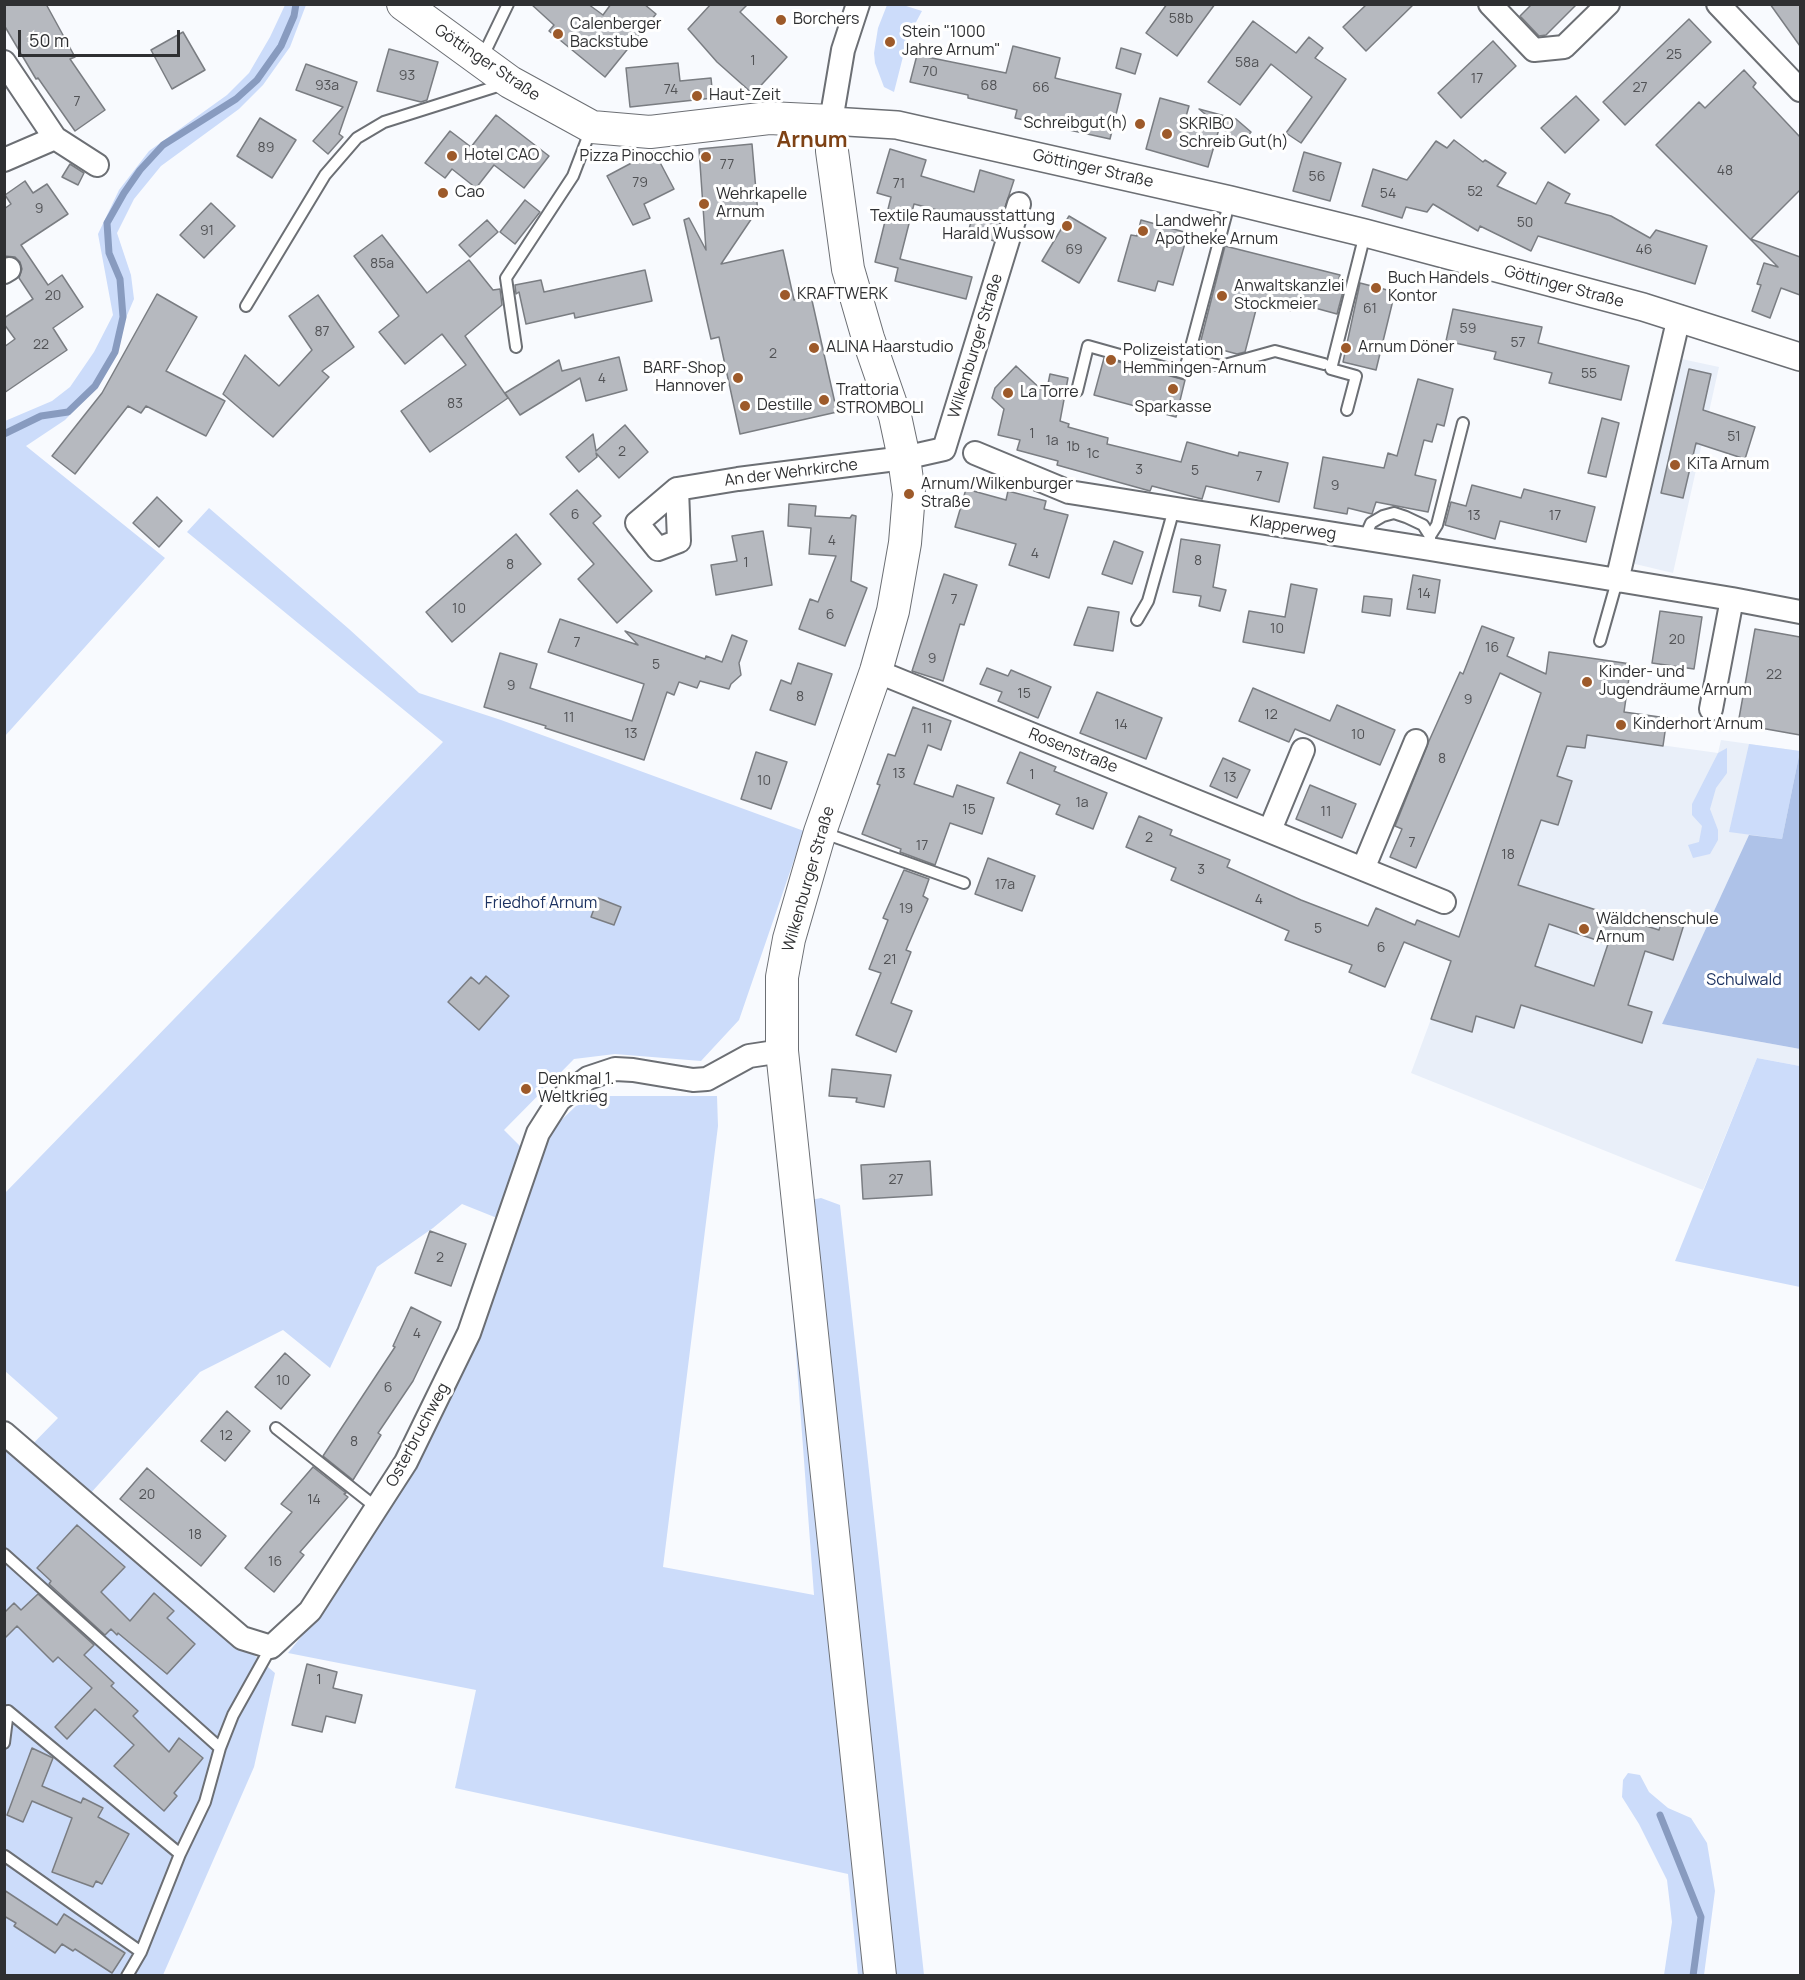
<!DOCTYPE html>
<meta charset="utf-8">
<style>
body{margin:0}
#map{position:relative;width:1805px;height:1980px;overflow:hidden;background:#f8fafe;font-family:Manrope,sans-serif}
canvas{display:block}
.frame{position:absolute;inset:0;border:6px solid #2f3032;pointer-events:none}
.scale{position:absolute;left:18px;top:30px;width:162px;height:27px;box-sizing:border-box;border:3px solid #2f3032;border-top:0;padding-left:8px;font-size:18px;line-height:21px;white-space:nowrap;color:#2f3032;-webkit-text-stroke:4px #fff;paint-order:stroke}
</style>
<div id="map">
<canvas width="1805" height="1980"></canvas>
<div class="frame"></div>
<div class="scale">50 m</div>
</div>
<script>
const context = document.querySelector('canvas').getContext('2d');
context.lineJoin = 'round';
function fillPath(path, color) {
  context.fillStyle = color;
  context.fill(path, 'evenodd');
}
function poly(rows) {
  const path = new Path2D();
  for (const r of rows) {
    path.moveTo(r[0], r[1]);
    for (let i = 2; i < r.length; i += 2) path.lineTo(r[i], r[i + 1]);
  }
  return path;
}
function stroke(path, color, width, dash) {
  context.strokeStyle = color;
  context.lineWidth = width;
  context.lineCap = dash ? 'butt' : 'round';
  context.setLineDash(dash || []);
  context.stroke(path);
}
function write(font, color, halo, rows, align = 'center') {
  context.font = font + ' Manrope,sans-serif';
  context.lineWidth = 6;
  context.setLineDash([]);
  context.textBaseline = 'middle';
  context.strokeStyle = halo;
  context.fillStyle = color;
  for (const [text, x, y, turn = 0] of rows) {
    context.save();
    context.translate(x, y);
    context.rotate((+turn || 0) * Math.PI / 180);
    context.textAlign = isNaN(turn) ? turn : align;
    if (halo) context.strokeText(text, 0, 0);
    context.fillText(text, 0, 0);
    context.restore();
  }
}
const built = poly([
 [1677,358,1719,367,1673,573,1631,563],
 [1532,720,1574,733,1718,753,1721,740,1800,751,1782,839,1662,1024,1800,1049,1800,1066,1757,1058,1703,1190,1411,1073,1431,1019]
]);
const green = poly([
 [285,5,306,5,290,47,263,85,239,109,161,166,134,199,117,233,131,275,134,299,96,388,65,420,26,446,165,558,5,736,5,421,52,401,70,387,94,352,113,315,98,234,119,190,149,151,227,95,249,73,270,37],
 [887,5,903,5,922,11,908,37,894,92,884,87,875,63,874,53,878,28],
 [209,508,349,629,419,693,501,720,804,831,739,1020,701,1061,615,1054,574,1059,504,1130,522,1148,497,1218,462,1204,433,1228,377,1267,330,1368,283,1330,200,1372,80,1505,275,1673,254,1767,163,1975,5,1975,5,1442,21,1456,58,1418,5,1371,5,1193,443,742,187,532],
 [1749,744,1800,751,1782,839,1729,832],
 [1727,748,1727,773,1716,788,1710,809,1718,830,1718,840,1710,854,1693,858,1688,845,1699,842,1702,826,1692,815,1692,804,1718,753],
 [1757,1058,1800,1066,1800,1287,1675,1261],
 [604,1096,717,1096,718,1126,663,1567,814,1595,785,1205,821,1198,840,1205,924,1975,858,1975,848,1874,455,1788,476,1690,288,1653,318,1616,518,1224,553,1128,576,1106],
 [1628,1773,1640,1775,1649,1792,1668,1808,1691,1818,1707,1843,1715,1891,1704,1975,1664,1975,1672,1922,1667,1880,1639,1824,1622,1797,1623,1780]
]);
const forest = poly([
 [1800,751,1800,1049,1662,1024,1749,835,1782,839]
]);
const stream = poly([
 [4,434,41,416,68,412,95,386,115,352,123,317,120,279,109,253,107,223,124,193,140,170,163,145,236,99,257,80,281,46,294,16,296,4],
 [1660,1815,1701,1917,1693,1976]
]);
const building = poly([
 [4,4,46,4,75,57,70,59,105,110,75,131,38,78,36,79,4,25,4,4],
 [531,4,588,4,603,15,611,4,644,4,656,14,605,77,549,31,554,25,531,4],
 [711,4,748,4,740,12,787,57,753,94,717,62,688,29,711,4],
 [1167,4,1215,4,1177,56,1146,33,1167,4],
 [1367,4,1414,4,1366,51,1343,27,1367,4],
 [1532,4,1577,4,1546,35,1539,36,1520,16,1532,4],
 [1770,4,1800,4,1800,46,1770,4],
 [1689,19,1711,42,1625,125,1603,102,1689,19],
 [1253,21,1296,53,1309,37,1323,48,1315,58,1346,79,1301,143,1286,133,1312,97,1271,64,1240,105,1208,82,1253,21],
 [183,32,205,70,172,89,151,50,183,32],
 [1493,41,1516,66,1461,118,1438,93,1493,41],
 [1013,46,1060,58,1055,78,1121,94,1110,139,1015,118,1017,110,968,98,968,95,910,82,917,55,1006,73,1013,46],
 [1121,48,1141,54,1135,74,1116,68,1121,48],
 [389,49,438,62,427,100,421,102,377,91,389,49],
 [678,63,680,81,711,78,713,98,630,107,626,68,678,63],
 [306,64,357,82,339,134,343,137,328,154,313,141,343,107,296,90,306,64],
 [1744,70,1756,83,1753,87,1800,137,1800,190,1751,239,1800,257,1800,295,1781,288,1770,318,1752,311,1761,285,1757,284,1764,263,1778,267,1656,145,1699,102,1705,108,1744,70],
 [1576,96,1599,120,1565,153,1541,128,1576,96],
 [1160,98,1189,106,1185,120,1219,129,1208,167,1146,149,1160,98],
 [1199,109,1236,119,1251,132,1241,144,1199,109],
 [496,115,549,156,524,188,494,165,476,188,452,169,445,178,425,163,450,131,471,147,496,115],
 [260,118,296,140,272,178,237,156,260,118],
 [1454,140,1483,162,1485,160,1506,173,1497,186,1536,204,1548,182,1570,194,1565,203,1611,216,1650,238,1656,230,1707,246,1695,284,1538,236,1531,251,1480,226,1478,231,1433,204,1427,212,1406,207,1402,218,1362,206,1373,169,1407,180,1436,141,1447,148,1454,140],
 [752,144,758,214,754,215,721,264,783,250,794,300,811,296,837,412,740,434,719,337,711,339,684,220,689,218,706,250,699,149,752,144],
 [890,149,926,160,921,176,974,192,980,170,1014,180,994,241,968,232,972,219,914,204,900,259,972,277,966,299,895,281,898,268,875,262,891,197,877,193,890,149],
 [654,151,674,189,644,204,650,218,633,225,607,176,654,151],
 [1304,152,1341,163,1330,201,1293,191,1304,152],
 [70,164,84,173,78,185,62,177,70,164],
 [25,181,33,193,47,184,68,214,21,245,48,285,62,275,83,307,53,328,67,350,4,393,4,347,15,339,4,324,4,318,33,299,19,278,22,269,20,262,15,257,4,256,4,209,11,204,5,195,25,181],
 [525,200,540,212,515,244,500,232,525,200],
 [211,203,235,226,204,258,180,235,211,203],
 [1069,216,1106,238,1079,283,1042,261,1069,216],
 [487,220,498,232,470,257,459,245,487,220],
 [1141,220,1188,233,1173,285,1158,281,1155,291,1118,281,1131,235,1137,236,1141,220],
 [382,235,427,293,469,260,493,290,500,289,502,305,465,336,508,398,430,452,401,411,466,365,442,334,405,364,379,332,399,316,354,256,382,235],
 [1225,246,1340,275,1339,278,1346,280,1337,314,1293,302,1290,311,1258,302,1245,352,1237,354,1200,344,1225,246],
 [645,270,652,301,575,318,574,313,526,324,519,292,516,294,515,285,541,280,544,292,645,270],
 [1360,283,1395,292,1376,370,1343,362,1360,283],
 [157,294,197,317,166,371,225,401,206,436,146,406,141,413,128,406,75,474,52,456,102,393,157,294],
 [318,295,354,347,322,371,329,377,273,437,223,394,245,355,279,386,312,350,289,316,318,295],
 [1453,309,1542,327,1538,343,1629,366,1621,400,1549,383,1552,373,1494,359,1496,352,1446,341,1453,309],
 [619,357,627,390,586,401,580,378,520,415,505,393,559,360,562,371,619,357],
 [1104,358,1185,380,1176,417,1094,395,1104,358],
 [1016,366,1046,394,1050,374,1068,378,1060,421,1069,424,1068,427,1108,438,1107,444,1181,462,1187,442,1238,456,1239,452,1288,463,1279,502,1206,486,1202,499,1152,486,1150,491,1057,465,1058,461,1017,450,1020,440,998,435,1004,409,992,398,995,388,1016,366],
 [1689,369,1711,374,1703,410,1755,427,1745,459,1696,443,1683,498,1661,493,1689,369],
 [1418,379,1453,389,1444,426,1437,424,1432,442,1424,440,1415,475,1436,480,1428,512,1376,502,1372,514,1348,508,1347,514,1314,508,1323,457,1384,468,1388,453,1397,456,1418,379],
 [1602,418,1619,423,1606,477,1588,473,1602,418],
 [625,425,648,452,619,478,596,453,597,457,579,472,566,457,593,434,596,451,625,425],
 [1472,485,1521,498,1524,489,1595,507,1586,542,1500,521,1495,539,1445,525,1451,502,1466,506,1472,485],
 [966,489,1006,500,1008,491,1046,501,1044,509,1068,515,1049,578,1009,565,1016,544,955,527,966,489],
 [577,490,601,516,593,523,652,591,617,623,578,579,594,564,550,514,577,490],
 [157,497,182,521,159,547,133,523,157,497],
 [789,504,816,506,815,516,850,518,852,515,856,516,851,581,867,588,845,646,799,629,810,599,818,602,836,556,809,554,811,528,788,526,789,504],
 [763,531,772,585,716,595,711,565,737,561,732,536,763,531],
 [516,534,541,564,452,642,426,612,516,534],
 [1181,539,1220,545,1213,587,1226,590,1220,611,1199,606,1201,596,1173,592,1181,539],
 [1114,541,1143,552,1132,584,1102,574,1114,541],
 [944,574,977,585,964,625,960,624,943,681,912,671,944,574],
 [1413,575,1440,580,1435,613,1407,609,1413,575],
 [1291,584,1317,589,1304,653,1243,642,1249,611,1285,617,1291,584],
 [1364,596,1392,599,1390,616,1362,612,1364,596],
 [1088,607,1119,612,1113,651,1074,645,1088,607],
 [1660,611,1702,617,1694,669,1652,663,1660,611],
 [560,619,638,645,625,631,705,659,706,656,722,662,732,635,747,641,739,663,741,675,731,684,729,689,700,681,697,688,679,682,674,695,667,692,644,760,545,728,546,726,484,707,500,653,537,664,530,688,632,721,644,684,548,652,560,619],
 [1482,626,1514,638,1507,656,1546,674,1549,652,1631,664,1624,712,1667,718,1663,746,1587,735,1585,748,1567,746,1557,776,1572,781,1558,825,1541,820,1518,885,1659,930,1664,914,1685,921,1673,960,1645,951,1628,1005,1652,1012,1642,1043,1521,1005,1514,1028,1476,1016,1472,1032,1431,1019,1451,961,1404,942,1385,987,1349,972,1352,965,1285,940,1289,931,1171,880,1176,868,1126,847,1139,816,1172,830,1170,835,1230,860,1227,867,1301,900,1368,926,1376,908,1415,925,1417,920,1459,937,1541,693,1500,673,1416,868,1390,857,1402,829,1395,826,1429,741,1460,672,1463,674,1482,626],
 [1549,924,1608,944,1594,986,1535,966,1549,924],
 [1755,629,1800,637,1800,735,1738,724,1755,629],
 [798,663,832,674,815,725,770,710,781,680,791,684,798,663],
 [987,668,1008,676,1011,670,1051,687,1038,718,998,701,1002,692,980,684,987,668],
 [1253,688,1330,721,1337,705,1395,730,1380,765,1295,729,1289,742,1239,721,1253,688],
 [1097,692,1162,718,1146,759,1080,733,1097,692],
 [913,707,951,721,941,750,928,745,914,784,953,797,957,785,994,798,982,834,950,823,935,865,900,852,901,849,862,834,880,785,877,784,888,754,895,756,913,707],
 [756,752,787,762,771,809,741,799,756,752],
 [1020,752,1056,767,1054,771,1107,793,1093,829,1056,814,1060,805,1007,783,1020,752],
 [1223,758,1250,770,1237,798,1210,786,1223,758],
 [1310,785,1356,804,1342,838,1296,819,1310,785],
 [988,858,1035,876,1022,911,975,894,988,858],
 [904,870,929,879,923,896,928,899,906,950,911,952,891,1003,912,1011,896,1052,856,1035,881,973,869,969,888,920,883,918,904,870],
 [598,898,621,907,614,925,591,917,598,898],
 [486,976,509,996,479,1030,448,1002,471,977,479,984,486,976],
 [832,1069,891,1075,884,1107,856,1102,857,1098,829,1096,832,1069],
 [930,1161,932,1195,863,1199,861,1165,930,1161],
 [430,1231,466,1244,451,1286,415,1273,430,1231],
 [411,1307,441,1322,413,1381,378,1433,381,1435,353,1480,323,1456,395,1347,393,1346,411,1307],
 [285,1353,310,1375,281,1409,255,1387,285,1353],
 [227,1411,250,1431,225,1461,201,1441,227,1411],
 [313,1467,346,1493,344,1494,348,1497,300,1552,304,1555,274,1592,245,1568,292,1512,281,1504,313,1467],
 [147,1468,226,1536,201,1566,120,1499,147,1468],
 [77,1525,125,1567,101,1592,130,1621,154,1593,174,1611,167,1618,195,1644,167,1674,118,1633,117,1635,111,1629,105,1635,49,1584,51,1581,37,1568,77,1525],
 [38,1594,94,1645,84,1655,114,1683,111,1686,138,1711,133,1716,169,1752,179,1738,203,1758,174,1793,177,1796,164,1811,114,1766,134,1745,95,1709,67,1739,55,1727,92,1688,58,1657,53,1662,17,1626,4,1639,4,1613,14,1603,21,1610,38,1594],
 [307,1664,337,1672,333,1688,362,1695,355,1723,326,1716,322,1732,292,1725,307,1664],
 [32,1748,53,1758,42,1786,81,1803,83,1798,103,1808,98,1817,129,1834,102,1884,96,1881,93,1887,52,1872,72,1818,32,1801,23,1822,7,1815,32,1748],
 [4,1890,57,1925,64,1914,125,1953,112,1973,75,1949,73,1951,62,1944,55,1953,14,1926,16,1923,4,1916,4,1890]
]);
const service = poly([
 [482,58,508,4],
 [246,306,325,175,357,138,384,122,504,84],
 [516,347,506,278,573,176,591,129],
 [1188,358,1221,366,1275,351,1324,364],
 [1077,391,1088,346,1184,373,1230,200],
 [1347,410,1356,376,1331,369,1365,234],
 [1430,536,1437,525,1463,423],
 [1364,539,1371,523,1383,516,1394,513,1406,517,1423,525,1430,536,1430,540],
 [1137,620,1148,601,1174,509],
 [1600,641,1617,581],
 [824,833,964,883],
 [276,1428,377,1508],
 [4,1554,220,1748,205,1802,180,1854,141,1952,127,1976],
 [4,1743,8,1711,180,1854],
 [220,1748,233,1715,271,1647],
 [5,1856,141,1952]
]);
const minor = poly([
 [1490,4,1534,50,1564,47,1608,4],
 [1718,4,1800,90],
 [4,62,55,138,4,160],
 [831,121,843,50,858,4],
 [55,138,97,165],
 [4,272,9,269],
 [975,453,1069,492,1430,549,1732,599,1800,612],
 [677,489,679,541,658,549,637,523,677,489,738,479,904,458,944,449,1019,204],
 [1617,581,1679,317],
 [876,671,1444,902],
 [1711,709,1732,599],
 [1270,830,1303,750],
 [1363,869,1416,741],
 [4,1433,242,1638,271,1647,310,1611,406,1462,469,1333,538,1133,559,1100,588,1078,615,1069,633,1070,693,1080,707,1079,749,1056,782,1051]
]);
const tertiary = poly([
 [831,121,897,125,1230,200,1365,233,1643,307,1800,357]
]);
const secondary = poly([
 [403,4,510,82,592,127,650,132,769,118,831,121,832,151,848,269,868,338,895,416,904,458,909,494,905,543,893,611,876,671,820,832,789,939,782,977,782,1051,880,1976]
]);
const markers = [
 [781,20,6,"#9d5a2a"],
 [558,34,6,"#9d5a2a"],
 [890,42,6,"#9d5a2a"],
 [697,96,6,"#9d5a2a"],
 [1140,124,6,"#9d5a2a"],
 [1167,134,6,"#9d5a2a"],
 [452,156,6,"#9d5a2a"],
 [706,157,6,"#9d5a2a"],
 [443,193,6,"#9d5a2a"],
 [704,204,6,"#9d5a2a"],
 [1067,226,6,"#9d5a2a"],
 [1143,231,6,"#9d5a2a"],
 [1376,288,6,"#9d5a2a"],
 [785,295,6,"#9d5a2a"],
 [1222,296,6,"#9d5a2a"],
 [814,348,6,"#9d5a2a"],
 [1346,348,6,"#9d5a2a"],
 [1111,360,6,"#9d5a2a"],
 [738,378,6,"#9d5a2a"],
 [1173,389,6,"#9d5a2a"],
 [1008,393,6,"#9d5a2a"],
 [824,400,6,"#9d5a2a"],
 [745,406,6,"#9d5a2a"],
 [1675,465,6,"#9d5a2a"],
 [909,494,6,"#9d5a2a"],
 [1587,682,6,"#9d5a2a"],
 [1621,725,6,"#9d5a2a"],
 [1584,929,6,"#9d5a2a"],
 [526,1089,6,"#9d5a2a"]
];
const numberNames = [
 ["58b",1181,19],
 ["25",1674,55],
 ["1",753,61],
 ["58a",1247,63],
 ["70",930,72],
 ["93",407,76],
 ["17",1477,79],
 ["93a",327,86],
 ["68",989,86],
 ["66",1041,88],
 ["27",1640,88],
 ["74",671,90],
 ["7",77,102],
 ["89",266,148],
 ["77",727,165],
 ["48",1725,171],
 ["56",1317,177],
 ["79",640,183],
 ["71",899,184],
 ["52",1475,192],
 ["54",1388,194],
 ["9",39,209],
 ["50",1525,223],
 ["91",207,231],
 ["69",1074,250],
 ["46",1644,250],
 ["85a",382,264],
 ["20",53,296],
 ["61",1370,309],
 ["59",1468,329],
 ["87",322,332],
 ["57",1518,343],
 ["22",41,345],
 ["2",773,354],
 ["55",1589,374],
 ["4",602,379],
 ["83",455,404],
 ["1",1032,434],
 ["51",1734,437],
 ["1a",1052,441],
 ["1b",1073,447],
 ["2",622,452],
 ["1c",1093,454],
 ["3",1139,470],
 ["5",1195,471],
 ["7",1259,477],
 ["9",1335,486],
 ["6",575,515],
 ["13",1474,516],
 ["17",1555,516],
 ["4",832,541],
 ["4",1035,554],
 ["8",1198,561],
 ["1",746,563],
 ["8",510,565],
 ["14",1424,594],
 ["7",954,600],
 ["10",459,609],
 ["6",830,615],
 ["10",1277,629],
 ["20",1677,640],
 ["7",577,643],
 ["16",1492,648],
 ["9",932,659],
 ["5",656,665],
 ["22",1774,675],
 ["9",511,686],
 ["15",1024,694],
 ["8",800,697],
 ["9",1468,700],
 ["12",1271,715],
 ["11",569,718],
 ["14",1121,725],
 ["11",927,729],
 ["13",631,734],
 ["10",1358,735],
 ["8",1442,759],
 ["13",899,774],
 ["1",1032,775],
 ["13",1230,778],
 ["10",764,781],
 ["1a",1082,803],
 ["15",969,810],
 ["11",1326,812],
 ["2",1149,838],
 ["7",1412,843],
 ["17",922,846],
 ["18",1508,855],
 ["3",1201,870],
 ["17a",1005,885],
 ["4",1259,900],
 ["19",906,909],
 ["5",1318,929],
 ["6",1381,948],
 ["21",890,960],
 ["27",896,1180],
 ["2",440,1258],
 ["4",417,1334],
 ["10",283,1381],
 ["6",388,1388],
 ["12",226,1436],
 ["8",354,1442],
 ["20",147,1495],
 ["14",314,1500],
 ["18",195,1535],
 ["16",275,1562],
 ["1",319,1680]
];
const poiNames = [
 ["Borchers",793,20],
 ["Calenberger",570,25],
 ["Backstube",570,43],
 ["Stein \"1000",902,33],
 ["Jahre Arnum\"",902,51],
 ["Haut-Zeit",709,96],
 ["Schreibgut(h)",1128,124,"right"],
 ["SKRIBO",1179,125],
 ["Schreib Gut(h)",1179,143],
 ["Hotel CAO",464,156],
 ["Pizza Pinocchio",694,157,"right"],
 ["Cao",455,193],
 ["Wehrkapelle",716,195],
 ["Arnum",716,213],
 ["Textile Raumausstattung",1055,217,"right"],
 ["Harald Wussow",1055,235,"right"],
 ["Landwehr",1155,222],
 ["Apotheke Arnum",1155,240],
 ["Buch Handels",1388,279],
 ["Kontor",1388,297],
 ["Anwaltskanzlei",1234,287],
 ["Stockmeier",1234,305],
 ["KRAFTWERK",797,295],
 ["ALINA Haarstudio",826,348],
 ["Arnum Döner",1358,348],
 ["Polizeistation",1123,351],
 ["Hemmingen-Arnum",1123,369],
 ["BARF-Shop",726,369,"right"],
 ["Hannover",726,387,"right"],
 ["Trattoria",836,391],
 ["STROMBOLI",836,409],
 ["La Torre",1020,393],
 ["Destille",757,406],
 ["Sparkasse",1173,408,"center"],
 ["KiTa Arnum",1687,465],
 ["Arnum/Wilkenburger",921,485],
 ["Straße",921,503],
 ["Kinder- und",1599,673],
 ["Jugendräume Arnum",1599,691],
 ["Kinderhort Arnum",1633,725],
 ["Wäldchenschule",1596,920],
 ["Arnum",1596,938],
 ["Denkmal 1.",538,1080],
 ["Weltkrieg",538,1098]
];
const streetNames = [
 ["Göttinger Straße",487,63,34],
 ["Göttinger Straße",1093,169,13],
 ["Göttinger Straße",1564,287,15],
 ["Wilkenburger Straße",976,346,-73],
 ["An der Wehrkirche",791,473,-7],
 ["Klapperweg",1293,528,9],
 ["Rosenstraße",1073,751,22],
 ["Wilkenburger Straße",809,879,-74],
 ["Osterbruchweg",418,1435,-62]
];
const parkNames = [
 ["Friedhof Arnum",541,904],
 ["Schulwald",1744,981]
];
const districtNames = [
 ["Arnum",812,141]
];
fillPath(built, '#e9eff9');
fillPath(green, '#ccdcfa');
fillPath(forest, '#aec2e8');
stroke(stream, '#889bbf', 7);
fillPath(building, '#b6b9bf');
stroke(building, '#7a7d82', 1.5);
stroke(service, '#6c6f74', 14);
stroke(minor, '#6c6f74', 26);
stroke(tertiary, '#6c6f74', 30);
stroke(secondary, '#6c6f74', 34);
stroke(service, '#fff', 10);
stroke(minor, '#fff', 22);
stroke(tertiary, '#fff', 27);
stroke(secondary, '#fff', 32);
for (const [x, y, r, color] of markers) {
  const dot = new Path2D();
  dot.arc(x, y, r, 0, 2 * Math.PI);
  context.fillStyle = color;
  context.fill(dot);
  stroke(dot, '#fff', 2);
}
write('14px', '#515255', null, numberNames);
write('16px', '#2f3032', '#fff', poiNames, 'left');
write('16px', '#2f3032', '#fff', streetNames);
write('16px', '#1d3362', '#fff', parkNames);
write('bold 22px', '#7e4215', '#fff', districtNames);
</script>
